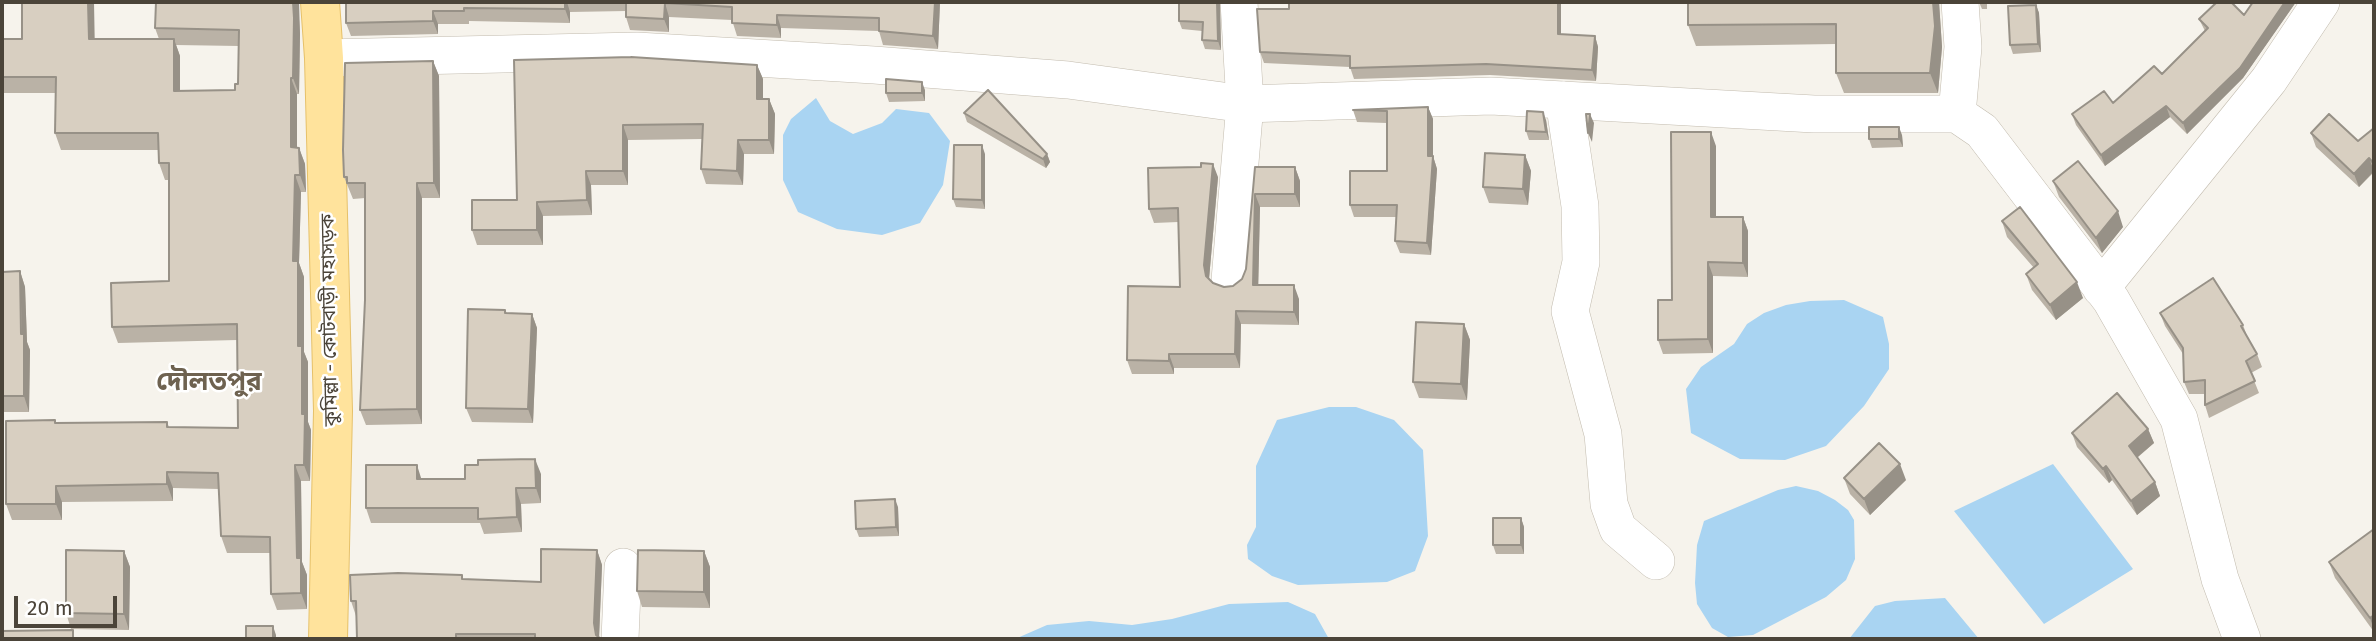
<!DOCTYPE html>
<meta charset="utf-8">
<style>
body{margin:0}
#map{position:relative;width:2376px;height:641px;overflow:hidden;background:#f6f3ec;font-family:"Fira Sans",sans-serif}
canvas{display:block}
.frame{position:absolute;inset:0;border:4px solid #4b4439;pointer-events:none}
.scale{position:absolute;left:14px;top:596px;width:103px;height:32px;box-sizing:border-box;border:4px solid #4b4439;border-top:0;padding-left:9px;font-size:21px;line-height:24px;white-space:nowrap;color:#4b4439;-webkit-text-stroke:5px #fff;paint-order:stroke}
</style>
<div id="map">
<canvas width="2376" height="641"></canvas>
<div class="frame"></div>
<div class="scale">20 m</div>
</div>
<script>
const context = document.querySelector('canvas').getContext('2d');
context.lineJoin = 'round';
function fillPath(path, color) {
  context.fillStyle = color;
  context.fill(path, 'evenodd');
}
function poly(rows) {
  const path = new Path2D();
  for (const r of rows) {
    path.moveTo(r[0], r[1]);
    for (let i = 2; i < r.length; i += 2) path.lineTo(r[i], r[i + 1]);
  }
  return path;
}
function stroke(path, color, width, dash) {
  context.strokeStyle = color;
  context.lineWidth = width;
  context.lineCap = dash ? 'butt' : 'round';
  context.setLineDash(dash || []);
  context.stroke(path);
}
function write(font, color, halo, rows, align = 'center') {
  context.font = font + ' "Fira Sans","Noto Sans Bengali",sans-serif';
  context.lineWidth = 5;
  context.setLineDash([]);
  context.textBaseline = 'middle';
  context.strokeStyle = halo;
  context.fillStyle = color;
  for (const [text, x, y, turn = 0] of rows) {
    context.save();
    context.translate(x, y);
    context.rotate((+turn || 0) * Math.PI / 180);
    context.textAlign = isNaN(turn) ? turn : align;
    if (halo) context.strokeText(text, 0, 0);
    context.fillText(text, 0, 0);
    context.restore();
  }
}
const water = poly([
 [816,98,830,121,853,134,882,123,896,109,929,113,950,141,943,185,920,223,882,235,837,229,798,212,783,180,783,135,791,119],
 [1844,300,1883,317,1889,344,1889,369,1864,406,1826,446,1785,460,1740,459,1691,433,1686,389,1701,367,1734,344,1747,324,1764,313,1786,305,1810,301],
 [1329,407,1356,407,1394,420,1423,450,1428,536,1415,571,1387,582,1298,585,1272,576,1248,559,1247,545,1256,527,1256,466,1277,420],
 [2053,464,2133,569,2044,624,1954,511],
 [1796,486,1818,491,1835,500,1848,510,1854,520,1855,559,1846,580,1826,597,1753,635,1728,637,1712,628,1697,604,1695,583,1697,545,1704,521,1778,490],
 [1945,598,1979,639,1849,639,1875,606,1895,601],
 [1288,602,1315,614,1329,639,1015,639,1047,625,1089,621,1132,625,1172,619,1229,604]
]);
const minor = poly([
 [324,58,637,51,874,65,1068,80,1245,104,1491,96,1814,114,1957,114,1982,131,2111,300,2179,419,2220,579,2242,639],
 [1564,100,1580,206,1581,262,1570,311,1603,434,1609,504,1618,529,1656,561],
 [1957,114,1963,47,1960,2],
 [1230,280,1245,104,1239,2],
 [2101,288,2269,80,2321,2],
 [620,639,623,567]
]);
const primary = poly([
 [320,2,324,58,333,411,328,639]
]);
const wall = poly([
 [346,2,940,2,938,49,883,45,879,31,781,28,781,38,737,36,732,20,669,17,669,32,630,30,626,17,626,11,570,12,570,23,469,21,469,24,438,24,438,34,351,36,346,23],
 [1220,2,1221,50,1205,49,1202,40,1202,31,1182,29,1179,21],
 [1561,2,1561,34,1595,36,1598,47,1596,81,1490,75,1354,79,1350,67,1264,63,1260,52,1289,9],
 [1688,2,1939,2,1942,47,1938,93,1844,93,1836,73,1836,44,1696,46,1688,25],
 [1979,2,1987,2,1987,9,1982,9],
 [2253,2,2296,2,2243,78,2187,134,2170,117,2105,166,2076,125,2072,114,2113,103,2162,74,2205,31,2199,19,2244,15],
 [298,4,300,34,299,94,297,94,297,148,299,148,305,164,306,192,301,192,299,263,304,277,304,352,308,362,308,422,311,430,310,481,301,481,302,562,307,575,307,609,277,610,271,594,270,553,227,553,221,536,219,489,173,488,173,501,62,502,62,520,12,520,6,504,55,420,56,423,167,422,169,427,238,428,237,340,118,343,112,327,169,281,169,180,165,180,159,163,159,150,61,150,55,133,56,93,2,93,2,39,159,39,155,28],
 [176,45,239,46,238,84,235,90,180,91,180,56],
 [2036,5,2039,13,2041,52,2013,54,2010,45],
 [514,60,757,65,763,79,763,99,769,99,775,114,774,154,744,154,743,185,706,184,701,169,702,139,628,140,628,185,591,185,592,215,543,216,543,245,477,245,472,230,517,200],
 [433,61,439,76,440,198,422,198,422,424,366,425,360,410,365,300,365,198,353,199,344,177],
 [925,90,925,101,889,102,886,93],
 [1428,107,1433,119,1433,156,1437,169,1431,255,1400,253,1395,241,1396,217,1354,217,1350,205,1387,171,1387,123,1357,122,1353,110],
 [964,113,1047,154,1050,162,1046,168,967,122],
 [1546,120,1549,140,1529,140,1526,131],
 [2374,128,2374,172,2359,187,2316,147,2311,133,2358,141],
 [1902,135,1903,147,1872,148,1869,139],
 [1716,146,1716,217,1743,217,1748,231,1748,277,1713,276,1713,353,1663,354,1658,340,1672,300],
 [985,154,985,209,956,207,953,199],
 [1525,155,1531,171,1528,205,1489,203,1483,187],
 [1255,167,1295,167,1300,181,1300,207,1260,207,1258,285,1299,299,1299,325,1241,324,1240,368,1174,368,1174,374,1132,374,1127,360,1180,287,1178,222,1154,223,1149,209,1218,177,1209,279,1213,283,1224,287,1233,286,1242,279,1246,269],
 [2053,181,2123,227,2102,253,2059,197],
 [2002,221,2083,298,2056,320,2032,290,2026,274,2034,268,2007,237],
 [20,271,25,287,27,342,30,350,29,412,2,412,2,272],
 [505,310,507,313,532,314,537,328,533,423,472,422,466,408],
 [2160,313,2243,325,2247,336,2257,354,2262,367,2251,373,2259,393,2209,418,2205,405,2205,394,2189,394,2184,382,2183,354,2165,326],
 [1464,324,1470,340,1467,400,1419,398,1413,382],
 [2148,429,2154,443,2137,458,2155,482,2160,496,2137,515,2112,480,2109,483,2077,447,2072,433],
 [541,474,541,503,521,504,522,532,484,534,480,523,371,523,366,508,421,479,465,479],
 [1844,478,1906,480,1870,515,1850,494],
 [898,507,899,536,859,537,856,529],
 [1521,518,1524,527,1524,554,1496,554,1493,545],
 [2374,529,2374,632,2335,578,2329,562],
 [597,550,602,565,599,637,601,639,357,639,356,616,351,601,464,579,541,582],
 [124,551,130,567,129,630,71,629,66,613],
 [704,551,710,567,710,608,642,607,637,591]
]);
const shadedWall = poly([
 [88,2,94,2,95,56,89,39],
 [293,2,299,2,300,34,299,94,293,78],
 [565,2,567,2,570,12,570,23,565,9],
 [935,2,940,2,938,49,933,36],
 [1217,2,1220,2,1221,50,1218,41],
 [1558,2,1561,2,1561,45,1558,34],
 [1933,2,1939,2,1942,47,1938,93,1930,73],
 [2285,2,2296,2,2243,78,2187,134,2183,123],
 [665,3,669,17,669,32,664,19],
 [2036,5,2039,13,2041,52,2038,44],
 [433,11,438,24,438,34,433,21],
 [777,15,781,28,781,38,777,25],
 [1595,36,1598,47,1596,81,1592,70],
 [174,39,180,56,180,108,174,91],
 [433,61,439,76,440,198,434,183],
 [757,65,763,79,763,114,757,99],
 [291,78,297,94,297,164,291,147],
 [922,82,925,90,925,101,922,93],
 [769,99,775,114,774,154,769,140],
 [2166,106,2170,117,2105,166,2101,155],
 [1428,107,1433,119,1433,159,1433,156,1437,169,1431,255,1427,243],
 [1543,112,1546,120,1549,140,1546,132],
 [1590,114,1594,123,1592,142,1588,133],
 [623,125,628,140,628,185,623,171],
 [1899,127,1902,135,1903,147,1899,139],
 [1711,132,1716,146,1716,231,1711,217],
 [738,140,744,154,743,185,737,171],
 [982,145,985,154,985,209,982,200],
 [299,148,305,164,306,192,300,175],
 [1047,154,1050,162,1046,168,1043,159],
 [1525,155,1531,171,1528,205,1523,189],
 [2369,158,2374,171,2359,187,2354,174],
 [1213,164,1218,177,1209,279,1206,276,1204,265],
 [1295,167,1300,181,1300,207,1295,194],
 [586,171,591,185,592,215,587,200],
 [295,175,301,192,299,263,304,277,304,352,308,362,308,422,311,430,310,481,304,465,293,261],
 [417,183,422,198,422,424,417,409],
 [1255,194,1260,207,1258,298,1253,285],
 [537,202,543,216,543,245,537,230],
 [2118,211,2123,227,2102,253,2096,238],
 [1743,217,1748,231,1748,277,1743,263],
 [1708,262,1713,276,1713,353,1708,339],
 [20,271,25,287,27,342,30,350,29,412,24,396],
 [2077,282,2083,298,2056,320,2050,305],
 [1294,285,1299,299,1299,325,1294,312],
 [1236,311,1241,324,1240,368,1235,354],
 [532,314,537,328,533,423,528,409],
 [1464,324,1470,340,1467,400,1461,384],
 [1169,354,1174,368,1174,374,1169,361],
 [2148,429,2154,443,2134,460,2129,446],
 [535,459,541,474,541,503,536,488],
 [1900,464,1906,480,1870,515,1864,499],
 [295,465,301,481,302,562,307,575,307,609,301,593,297,558],
 [417,465,422,481,417,479],
 [2106,466,2112,480,2109,483,2103,469],
 [167,472,173,488,173,501,167,484],
 [2155,482,2160,496,2137,515,2131,501],
 [56,486,62,502,62,520,56,504],
 [516,488,521,504,522,532,517,517],
 [895,499,898,507,899,536,896,527],
 [1521,518,1524,527,1524,554,1521,545],
 [597,550,602,565,599,639,598,639,594,623],
 [124,551,130,567,129,630,124,614],
 [704,551,710,567,710,608,704,592],
 [2374,615,2374,630,2370,618],
 [273,626,276,635,276,639,273,639]
]);
const building = poly([
 [22,2,88,2,89,39,174,39,174,91,235,90,235,84,238,84,239,30,155,28,156,2,293,2,294,18,293,78,291,78,291,147,299,148,300,175,295,175,293,261,298,261,298,346,302,346,302,414,305,414,304,465,295,465,297,558,301,558,301,593,271,594,270,537,221,536,218,473,167,472,167,484,56,486,56,504,6,504,6,421,55,420,55,423,167,422,167,427,238,428,237,324,112,327,111,283,169,281,169,163,159,163,158,133,55,133,56,77,2,77,2,39,22,39,22,2],
 [346,2,565,2,565,9,464,8,464,11,433,11,433,21,346,23,346,2],
 [626,2,935,2,933,36,879,31,879,18,777,15,777,25,732,23,732,7,665,3,664,19,626,17,626,2],
 [1179,2,1217,2,1218,41,1202,40,1203,22,1179,21,1179,2],
 [1289,2,1558,2,1558,34,1595,36,1592,70,1486,64,1350,68,1350,56,1260,52,1257,9,1289,9,1289,2],
 [1688,2,1933,2,1935,26,1930,73,1836,73,1836,24,1688,25,1688,2],
 [2217,2,2231,2,2244,15,2253,2,2285,2,2240,68,2183,123,2166,106,2101,155,2072,114,2104,91,2113,103,2154,66,2162,74,2208,28,2199,19,2217,2],
 [2036,5,2038,44,2010,45,2008,6,2036,5],
 [631,57,757,65,757,99,769,99,769,140,738,140,737,171,701,169,703,124,623,125,623,171,586,171,587,200,537,202,537,230,472,230,472,200,517,200,514,60,631,57],
 [433,61,434,183,417,183,417,409,360,410,365,300,365,183,347,183,347,177,344,177,343,150,345,63,433,61],
 [886,79,922,82,922,93,886,93,886,79],
 [988,90,1047,154,1043,159,964,113,988,90],
 [1428,107,1428,156,1433,156,1427,243,1395,241,1397,205,1350,205,1350,171,1387,171,1387,111,1353,110,1428,107],
 [1527,111,1543,112,1546,132,1526,131,1527,111],
 [1586,114,1590,114,1588,133,1586,114],
 [2329,114,2358,141,2374,128,2374,164,2369,158,2354,174,2311,133,2329,114],
 [1869,127,1899,127,1899,139,1869,139,1869,127],
 [1671,132,1711,132,1711,217,1743,217,1743,263,1708,262,1708,339,1658,340,1658,300,1672,300,1671,132],
 [954,145,982,145,982,200,953,199,954,145],
 [1485,153,1525,155,1523,189,1483,187,1485,153],
 [2078,161,2118,211,2096,238,2053,181,2078,161],
 [1201,163,1213,164,1204,265,1206,276,1213,283,1224,287,1233,286,1242,279,1246,269,1255,167,1295,167,1295,194,1255,194,1253,285,1294,285,1294,312,1236,311,1235,354,1169,354,1169,361,1127,360,1128,286,1180,287,1178,208,1149,209,1148,168,1201,167,1201,163],
 [2020,207,2077,282,2050,305,2026,274,2038,264,2002,221,2020,207],
 [20,271,21,334,24,334,24,396,2,396,2,272,20,271],
 [2213,278,2243,325,2241,326,2257,354,2246,361,2255,381,2205,405,2205,380,2184,382,2183,348,2160,313,2213,278],
 [468,309,505,310,505,313,532,314,528,409,466,408,468,309],
 [1416,322,1464,324,1461,384,1413,382,1416,322],
 [2117,393,2148,429,2129,446,2155,482,2131,501,2106,466,2103,469,2072,433,2117,393],
 [1879,443,1900,464,1864,499,1844,478,1879,443],
 [535,459,536,488,516,488,517,517,478,519,478,508,366,508,366,465,417,465,417,479,465,479,465,465,478,465,478,460,535,459],
 [895,499,896,527,856,529,855,501,895,499],
 [1493,518,1521,518,1521,545,1493,545,1493,518],
 [2374,529,2374,615,2370,618,2329,562,2374,529],
 [541,549,597,550,594,623,596,635,601,639,535,639,535,634,456,634,456,638,357,639,356,601,351,601,350,575,398,573,462,575,462,579,541,582,541,549],
 [66,550,124,551,124,614,66,613,66,550],
 [638,550,704,551,704,592,637,591,638,550],
 [246,626,273,626,273,639,246,639,246,626],
 [73,630,73,639,2,639,2,631,73,630]
]);
const streetNames = [
 ["কুমিল্লা - কোটবাড়ী মহাসড়ক",330,320,-91]
];
const districtNames = [
 ["দৌলতপুর",209,383]
];
fillPath(water, '#a9d4f2');
stroke(minor, '#c2bbae', 38);
stroke(primary, '#e6c16a', 40);
stroke(minor, '#fff', 37);
stroke(primary, '#ffe39c', 38);
fillPath(wall, '#bab2a6');
fillPath(shadedWall, '#979187');
fillPath(building, '#d8cfc1');
stroke(building, '#979187', 2);
write('19px', '#4b4439', '#fff', streetNames);
write('bold 26px', '#6e6250', '#fff', districtNames);
</script>
